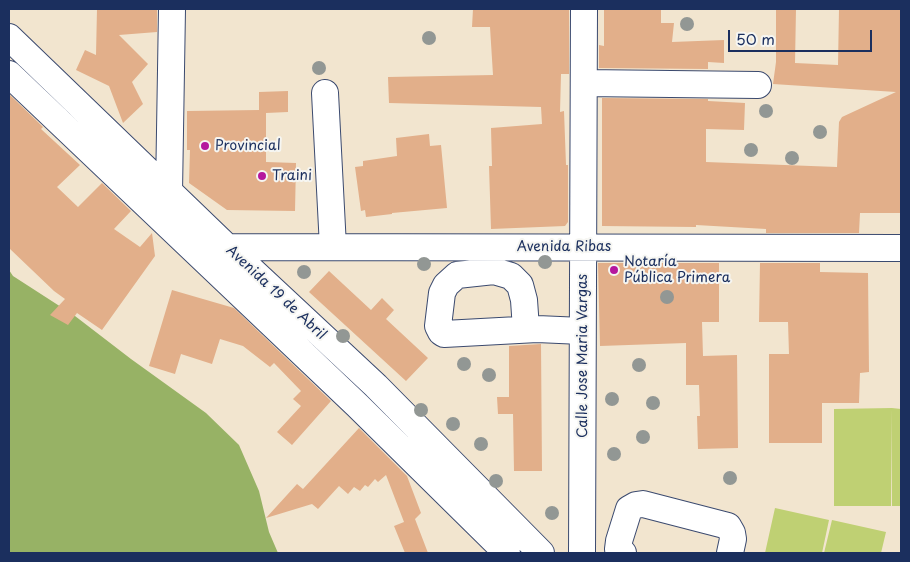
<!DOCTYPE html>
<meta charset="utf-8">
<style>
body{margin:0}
#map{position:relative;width:910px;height:562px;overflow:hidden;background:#f2e5cf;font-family:"Playpen Sans",sans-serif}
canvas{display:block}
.frame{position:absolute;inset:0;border:10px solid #1b2f5e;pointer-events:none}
.scale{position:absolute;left:728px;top:30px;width:144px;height:22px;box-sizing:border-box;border:2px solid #1b2f5e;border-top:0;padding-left:6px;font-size:15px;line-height:18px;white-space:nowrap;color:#1b2f5e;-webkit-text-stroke:4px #f6f6f2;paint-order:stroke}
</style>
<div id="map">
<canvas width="910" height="562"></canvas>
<div class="frame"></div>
<div class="scale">50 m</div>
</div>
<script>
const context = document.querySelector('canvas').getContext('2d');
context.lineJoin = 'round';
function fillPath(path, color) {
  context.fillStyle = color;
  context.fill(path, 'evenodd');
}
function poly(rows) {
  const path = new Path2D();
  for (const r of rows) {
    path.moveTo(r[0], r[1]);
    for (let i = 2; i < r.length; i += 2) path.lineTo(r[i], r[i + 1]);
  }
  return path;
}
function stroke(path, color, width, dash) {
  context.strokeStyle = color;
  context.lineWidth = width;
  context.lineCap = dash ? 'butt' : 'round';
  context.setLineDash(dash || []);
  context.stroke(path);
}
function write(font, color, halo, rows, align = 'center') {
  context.font = font + ' "Playpen Sans",sans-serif';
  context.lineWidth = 4;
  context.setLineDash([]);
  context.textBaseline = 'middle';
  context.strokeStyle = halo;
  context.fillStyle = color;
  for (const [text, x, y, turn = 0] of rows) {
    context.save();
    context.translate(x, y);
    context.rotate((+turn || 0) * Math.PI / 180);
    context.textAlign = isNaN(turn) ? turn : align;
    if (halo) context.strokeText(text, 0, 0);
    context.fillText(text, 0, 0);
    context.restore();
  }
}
const green = poly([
 [892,408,901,409,901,506,892,506],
 [892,408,891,506,834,506,834,409],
 [775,508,829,520,822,553,765,553],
 [832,520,886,532,881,553,824,553]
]);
const forest = poly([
 [9,270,13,276,75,316,131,359,206,413,239,445,259,491,269,532,278,553,9,553]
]);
const building = poly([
 [97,9,157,9,157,32,119,35,148,64,132,82,143,104,123,123,109,86,76,70,85,50,96,55],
 [473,9,569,9,569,74,561,74,560,112,564,111,566,165,568,165,568,222,565,226,491,229,489,166,492,166,491,128,542,124,541,107,389,103,388,77,493,75,490,27,472,27],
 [604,9,661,9,661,23,674,23,672,42,724,40,724,63,708,62,708,69,599,68,599,45,604,46],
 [776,9,796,9,795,63,838,65,839,9,901,9,901,213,860,213,859,233,766,233,766,229,696,225,696,227,602,226,602,98,708,99,708,101,745,103,744,130,706,129,706,162,837,167,839,122,842,117,896,92,773,84,776,62],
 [288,91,288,112,266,113,266,162,296,163,295,211,227,210,189,183,190,150,187,150,187,111,259,110,259,92],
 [9,94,43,127,41,129,80,165,57,187,78,207,102,183,131,211,114,229,140,247,152,233,155,256,102,330,77,313,68,325,50,315,65,299,54,291,9,248],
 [429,134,430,146,441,145,447,208,392,213,392,214,366,217,365,210,361,211,355,167,363,166,363,161,397,156,396,138],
 [598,263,719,263,719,322,702,322,703,356,737,355,738,448,698,449,697,416,700,416,699,385,686,385,686,343,600,346],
 [760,263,820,263,820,272,868,273,869,372,860,373,859,403,822,403,822,443,769,443,769,354,789,354,788,322,759,322],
 [329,271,371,310,382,298,394,310,386,319,428,358,406,381,309,292],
 [172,290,234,308,331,401,292,445,277,432,301,406,293,399,301,391,274,363,270,367,243,346,220,339,212,364,181,354,175,374,149,366],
 [541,344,542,471,514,471,513,414,498,414,497,397,509,397,509,346],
 [359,428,407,476,421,513,415,519,428,553,405,553,394,526,404,522,386,475,378,482,375,479,368,487,365,485,360,491,354,487,348,494,339,486,318,509,312,504,266,518,297,484,303,489]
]);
const minor = poly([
 [9,37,227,247,376,386,541,553],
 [9,74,357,405,507,553],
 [584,83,758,85],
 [325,93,333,247],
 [169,192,172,9],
 [227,247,901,248],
 [526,329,524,300,520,285,511,276,494,271,457,275,446,285,442,293,438,326,441,332,444,334,537,329,582,331],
 [582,553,584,9],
 [623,553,618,549,619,541,629,509,636,505,643,504,728,526,732,533,733,539,730,553]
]);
const trees = [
 [687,24],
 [429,38],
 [319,68],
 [766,111],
 [820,132],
 [751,150],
 [792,158],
 [545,262],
 [424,264],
 [304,272],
 [667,297],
 [343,336],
 [464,364],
 [639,365],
 [489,375],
 [612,399],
 [653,403],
 [421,410],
 [453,424],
 [643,437],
 [481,444],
 [614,454],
 [730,478],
 [496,481],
 [552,513]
];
const markers = [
 [205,146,5,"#b5179e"],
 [262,176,5,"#b5179e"],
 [614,270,5,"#b5179e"]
];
const poiNames = [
 ["Provincial",215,146],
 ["Traini",272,176],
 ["Notaría",624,262],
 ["Pública Primera",624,278]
];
const streetNames = [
 ["Avenida Ribas",564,247],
 ["Avenida 19 de Abril",276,293,43],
 ["Calle Jose Maria Vargas",583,356,-90]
];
fillPath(green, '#bfd073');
fillPath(forest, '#97b265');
fillPath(building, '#e2af8a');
stroke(minor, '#3b4a6f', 28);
stroke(minor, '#fff', 26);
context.fillStyle = '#929794';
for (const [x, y] of trees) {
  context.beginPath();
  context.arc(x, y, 7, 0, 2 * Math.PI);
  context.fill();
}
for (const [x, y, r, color] of markers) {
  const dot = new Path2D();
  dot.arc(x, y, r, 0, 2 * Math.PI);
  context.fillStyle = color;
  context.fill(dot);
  stroke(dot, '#f6f6f2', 2);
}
write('14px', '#1b2f5e', '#f6f6f2', poiNames, 'left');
write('14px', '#1b2f5e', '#f6f6f2', streetNames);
</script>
